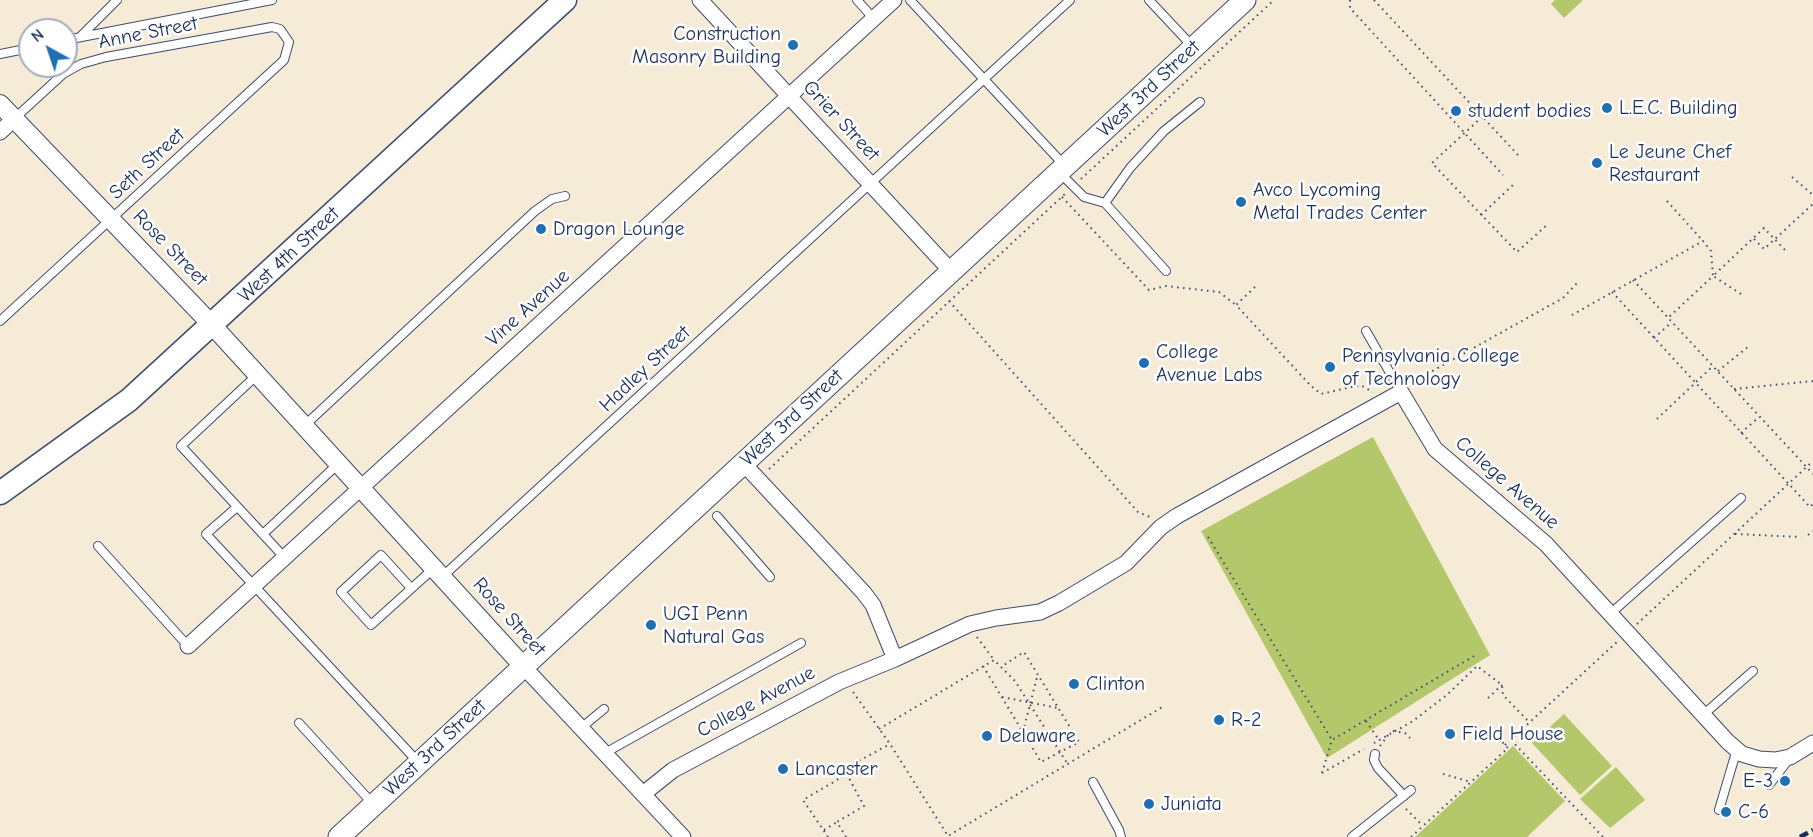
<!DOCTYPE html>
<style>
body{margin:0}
#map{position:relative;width:1813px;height:837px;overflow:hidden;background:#f5ebd7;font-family:"Comic Neue",sans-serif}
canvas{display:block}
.north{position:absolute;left:18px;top:18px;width:60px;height:60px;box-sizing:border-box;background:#fff;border:2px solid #a4acbf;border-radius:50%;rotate:320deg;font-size:16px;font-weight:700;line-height:24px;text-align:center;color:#1b2f5e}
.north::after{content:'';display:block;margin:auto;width:21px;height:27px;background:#1f6fb2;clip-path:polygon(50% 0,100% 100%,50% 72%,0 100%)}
</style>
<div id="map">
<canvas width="1813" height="837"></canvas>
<div class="north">N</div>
</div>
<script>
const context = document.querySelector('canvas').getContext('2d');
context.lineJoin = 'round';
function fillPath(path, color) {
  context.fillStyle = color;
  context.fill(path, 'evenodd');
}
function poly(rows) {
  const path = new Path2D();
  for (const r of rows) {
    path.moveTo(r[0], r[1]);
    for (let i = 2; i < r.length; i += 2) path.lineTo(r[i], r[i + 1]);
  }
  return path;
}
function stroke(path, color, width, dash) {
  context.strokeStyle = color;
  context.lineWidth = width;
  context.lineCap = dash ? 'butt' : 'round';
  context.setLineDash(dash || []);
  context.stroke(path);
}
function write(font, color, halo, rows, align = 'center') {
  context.font = font + ' "Comic Neue",sans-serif';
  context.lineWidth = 5;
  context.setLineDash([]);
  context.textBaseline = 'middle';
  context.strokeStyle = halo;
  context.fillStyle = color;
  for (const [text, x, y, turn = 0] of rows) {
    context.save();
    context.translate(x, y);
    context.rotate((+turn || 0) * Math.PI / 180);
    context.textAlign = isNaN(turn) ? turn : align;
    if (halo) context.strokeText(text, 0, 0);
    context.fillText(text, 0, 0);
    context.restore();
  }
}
const green = poly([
 [1555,0,1583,0,1564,18,1551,4],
 [1373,437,1490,655,1327,758,1201,531],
 [1564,714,1612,766,1580,795,1532,743],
 [1513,746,1565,801,1527,837,1415,837],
 [1616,767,1645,800,1610,828,1580,799]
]);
const path = poly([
 [1350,0,1350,8,1503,175],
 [1374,0,1518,155],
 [1482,117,1432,163,1517,252,1548,224],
 [1792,177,1813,195],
 [1081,179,1274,0],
 [1062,197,1149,290,1166,286,1219,292,1236,305],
 [1667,201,1703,241],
 [1481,215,1513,185],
 [1754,239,1764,249,1813,204],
 [1633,280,1813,474],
 [1255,287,1236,305,1311,386,1321,394,1360,385,1373,392],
 [1612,292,1810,507,1813,504],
 [1741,294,1713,276,1764,228,1785,250],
 [949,301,1138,512,1150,517],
 [1572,315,1703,241,1711,251,1713,276,1668,318],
 [1654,338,1672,322],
 [1718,371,1749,346],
 [1427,374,1563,298,1579,281],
 [1734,389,1813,381],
 [1657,419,1713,366],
 [1741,433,1759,417],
 [769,469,1066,193],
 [1735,534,1801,537],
 [1808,535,1813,531],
 [1208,537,1332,740],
 [1637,624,1813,461],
 [977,637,994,660],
 [983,666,1041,762,1079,742,1024,652,1001,667],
 [853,692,890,744,948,836,1164,706],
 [1002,697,1058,708],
 [1488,698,1502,685],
 [1366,721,1379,740],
 [879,729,994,660,1015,681,1067,763],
 [1523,730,1533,742],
 [1393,731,1405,733,1410,738],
 [1023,732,1037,677],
 [1511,740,1603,837],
 [1374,743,1413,721,1448,694,1477,666,1502,685,1503,695,1530,723],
 [1505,745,1618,641],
 [1380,746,1389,734],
 [1322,773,1364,749],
 [1322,773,1332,740,1474,656],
 [1443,774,1471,782],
 [1406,809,1423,826],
 [824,830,837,822],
 [828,837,803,800,847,774],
 [846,837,837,822,864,806,844,769,890,744],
 [1411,837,1508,748,1491,730]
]);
const service = poly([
 [857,0,874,19],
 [910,0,1064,165],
 [1149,0,1193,47],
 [80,37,117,0],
 [66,40,272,0],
 [0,54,30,48],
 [1060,173,1084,197,1105,203,1166,271],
 [1105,203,1130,168,1164,131,1200,102],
 [0,321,284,60,289,42,280,29,272,27,106,57,81,64,63,74,15,118],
 [1366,331,1401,392],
 [257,375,181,446,285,558],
 [304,426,535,211,552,199,565,196],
 [237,507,206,534,418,762],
 [717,516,770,577],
 [263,534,338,464],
 [98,546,188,646],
 [442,577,1070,0],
 [411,588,381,555,341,592,371,625,433,569],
 [1610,614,1741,498],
 [1703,715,1753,671],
 [299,723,373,804],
 [581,728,604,709],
 [605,753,801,643],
 [1375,754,1374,760,1378,768,1404,796],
 [1093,782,1119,830,1121,837],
 [1769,785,1789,759],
 [1719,810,1737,749],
 [1352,837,1411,790]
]);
const minor = poly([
 [700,0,951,271],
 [0,132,14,119],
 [743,463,864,593,873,605,895,659,970,624,996,618,1040,612,1059,603,1126,563,1161,527,1177,516,1401,392,1435,449,1546,544,1728,742,1742,754,1759,759,1775,760,1790,757,1813,743],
 [188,646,894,0],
 [523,666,683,837],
 [643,794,673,770,839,682,895,659]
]);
const tertiary = poly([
 [0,104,213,326,523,666]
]);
const secondary = poly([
 [339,837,1245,0]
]);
const primary = poly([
 [0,493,129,400,565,0]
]);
const rail = poly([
 [1800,837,1813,830]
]);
const markers = [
 [793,45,6,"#1f6fb2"],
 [1607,108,6,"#1f6fb2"],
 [1456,111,6,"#1f6fb2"],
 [1597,163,6,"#1f6fb2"],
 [1241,202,6,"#1f6fb2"],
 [541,229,6,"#1f6fb2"],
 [1144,363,6,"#1f6fb2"],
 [1330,367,6,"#1f6fb2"],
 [651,625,6,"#1f6fb2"],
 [1074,684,6,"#1f6fb2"],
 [1219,720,6,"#1f6fb2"],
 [1450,734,6,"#1f6fb2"],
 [987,736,6,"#1f6fb2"],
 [783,769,6,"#1f6fb2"],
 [1785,781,6,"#1f6fb2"],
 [1149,804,6,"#1f6fb2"],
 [1726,812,6,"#1f6fb2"]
];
const streetNames = [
 ["Anne Street",148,33,-11],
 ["West 3rd Street",1149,89,-43],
 ["Grier Street",841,121,47],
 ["Seth Street",147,164,-43],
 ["Rose Street",170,248,46],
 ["West 4th Street",289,255,-43],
 ["Vine Avenue",528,308,-42],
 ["Hadley Street",645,369,-43],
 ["West 3rd Street",792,418,-43],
 ["College Avenue",1507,483,41],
 ["Rose Street",509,617,48],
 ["College Avenue",756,702,-28],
 ["West 3rd Street",435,748,-43]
];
const poiNames = [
 ["Construction",781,34,"right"],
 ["Masonry Building",781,57,"right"],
 ["L.E.C. Building",1619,108],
 ["student bodies",1468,111],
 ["Le Jeune Chef",1609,152],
 ["Restaurant",1609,175],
 ["Avco Lycoming",1253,190],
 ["Metal Trades Center",1253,213],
 ["Dragon Lounge",553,229],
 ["College",1156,352],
 ["Avenue Labs",1156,375],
 ["Pennsylvania College",1342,356],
 ["of Technology",1342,379],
 ["UGI Penn",663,614],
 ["Natural Gas",663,637],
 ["Clinton",1086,684],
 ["R-2",1231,720],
 ["Field House",1462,734],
 ["Delaware",999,736],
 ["Lancaster",795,769],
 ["E-3",1773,781,"right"],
 ["Juniata",1161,804],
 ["C-6",1738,812]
];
fillPath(green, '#b4c76a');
stroke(service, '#3c4b70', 10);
stroke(minor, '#3c4b70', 17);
stroke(tertiary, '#3c4b70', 20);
stroke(secondary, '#3c4b70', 23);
stroke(primary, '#3c4b70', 25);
stroke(path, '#3c4b70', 2, [1.5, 4.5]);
stroke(service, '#fff', 8);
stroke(minor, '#fff', 15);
stroke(tertiary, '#fff', 18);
stroke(secondary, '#fff', 21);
stroke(primary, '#fff', 22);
stroke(rail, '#1b2f5e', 4.5, [9, 4.5]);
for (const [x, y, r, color] of markers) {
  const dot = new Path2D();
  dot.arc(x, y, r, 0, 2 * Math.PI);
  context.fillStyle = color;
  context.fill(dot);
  stroke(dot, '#fff', 2);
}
write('20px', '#1b2f5e', '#fff', streetNames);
write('20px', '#1b2f5e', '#fff', poiNames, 'left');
</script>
